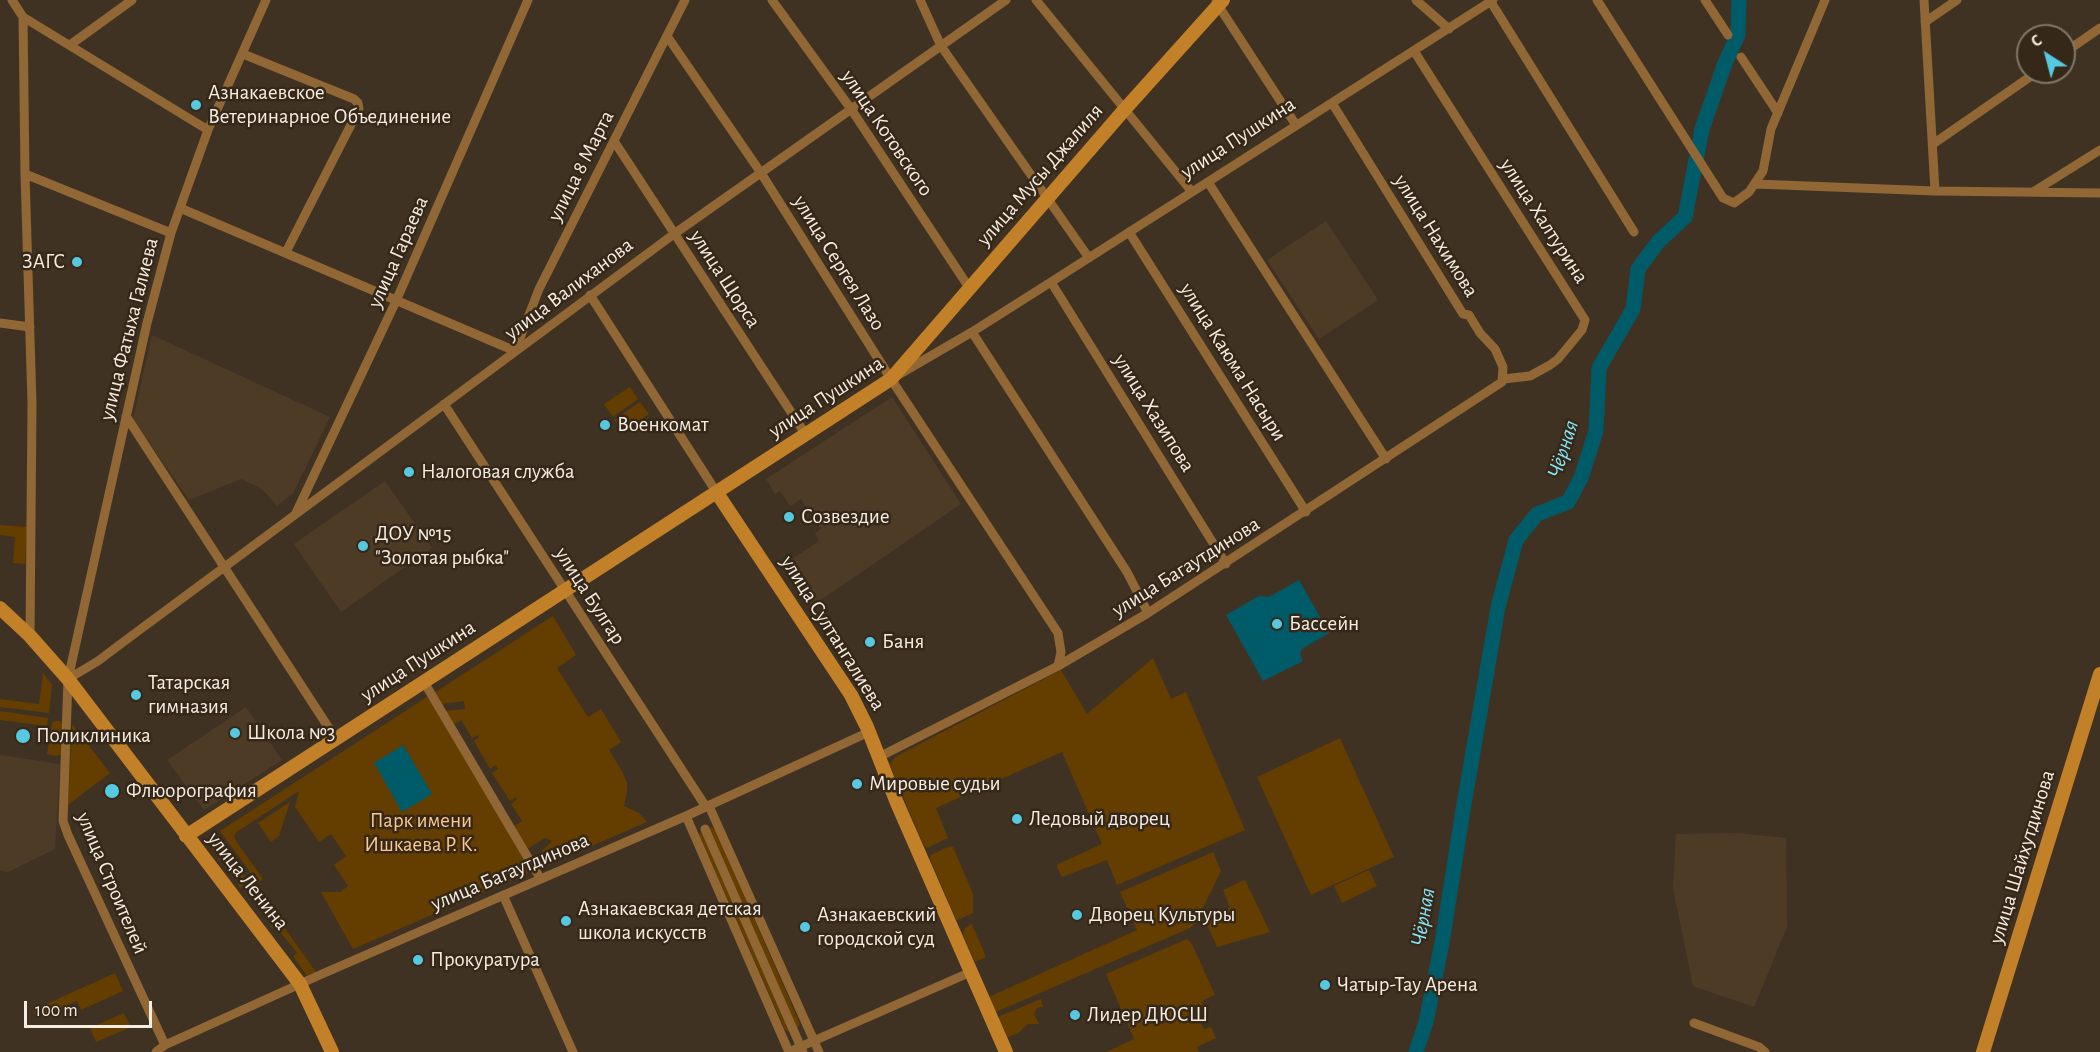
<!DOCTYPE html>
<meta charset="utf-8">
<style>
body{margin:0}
#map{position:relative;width:2100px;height:1052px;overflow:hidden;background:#403222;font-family:"Alegreya Sans",sans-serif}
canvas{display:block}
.north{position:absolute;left:2016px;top:24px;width:60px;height:60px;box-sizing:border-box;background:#362818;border:2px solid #827669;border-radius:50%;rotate:324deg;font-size:16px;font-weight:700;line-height:24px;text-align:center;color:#f5ece2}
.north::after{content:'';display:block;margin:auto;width:21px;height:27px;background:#56c9e0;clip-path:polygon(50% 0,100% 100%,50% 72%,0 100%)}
.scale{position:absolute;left:24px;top:1001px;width:128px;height:27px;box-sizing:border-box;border:3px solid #f5ece2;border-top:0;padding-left:8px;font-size:18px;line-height:21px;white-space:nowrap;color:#f5ece2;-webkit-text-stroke:4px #362818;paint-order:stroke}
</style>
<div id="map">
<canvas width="2100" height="1052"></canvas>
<div class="north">С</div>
<div class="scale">100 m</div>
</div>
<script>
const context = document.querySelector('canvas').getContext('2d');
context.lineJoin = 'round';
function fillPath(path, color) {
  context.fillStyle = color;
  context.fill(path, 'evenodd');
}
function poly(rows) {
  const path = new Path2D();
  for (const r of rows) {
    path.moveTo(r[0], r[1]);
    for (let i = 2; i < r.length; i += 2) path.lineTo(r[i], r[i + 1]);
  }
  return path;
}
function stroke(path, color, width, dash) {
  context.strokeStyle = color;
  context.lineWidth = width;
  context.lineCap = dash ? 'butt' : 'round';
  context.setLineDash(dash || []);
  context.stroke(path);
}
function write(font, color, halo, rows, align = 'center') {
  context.font = font + ' "Alegreya Sans",sans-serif';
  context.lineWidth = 5;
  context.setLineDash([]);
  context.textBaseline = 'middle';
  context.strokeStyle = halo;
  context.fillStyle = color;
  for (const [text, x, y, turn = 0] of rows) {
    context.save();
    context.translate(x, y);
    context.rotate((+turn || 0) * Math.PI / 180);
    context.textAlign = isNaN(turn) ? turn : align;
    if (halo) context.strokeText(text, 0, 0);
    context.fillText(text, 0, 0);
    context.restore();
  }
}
const built = poly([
 [1326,221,1378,300,1319,339,1267,260],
 [152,335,330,417,293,493,277,506,262,489,241,479,189,500,133,419],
 [892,397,961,504,812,606,783,565,819,541,815,533,821,529,801,499,790,506,780,491,775,494,766,479],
 [385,481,432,548,341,612,294,544],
 [246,707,282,760,204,810,167,760],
 [0,755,60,764,55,849,8,872,0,871],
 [1738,833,1786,838,1787,927,1754,1007,1693,986,1673,888,1676,834]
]);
const green = poly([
 [630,387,638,399,613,417,604,404],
 [640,402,649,414,623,432,614,420],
 [0,525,27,527,25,564,13,563,15,537,0,535],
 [553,616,576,655,557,668,588,717,601,709,621,742,609,750,623,773,627,783,627,791,624,806,639,813,647,822,539,869,534,859,552,841,545,838,527,849,514,826,522,821,511,804,517,799,516,797,510,801,492,773,498,769,496,765,490,769,474,741,479,737,478,735,472,738,461,720,453,725,445,711,465,709,464,701,441,704,434,693],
 [1153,658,1171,699,1186,692,1245,830,1117,885,1107,860,1062,877,1057,867,1058,864,1102,844,1062,752,936,808,948,838,927,848,923,844,890,765,895,757,1061,670,1087,714],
 [43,673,52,685,49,713,0,707,0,699,39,704],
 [430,695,533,871,353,949,321,892,340,892,348,886,334,865,346,856,331,834,319,842,295,807,299,791,238,831,234,836,236,841,263,879,258,883,220,831],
 [0,711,48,718,47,726,0,720],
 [55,721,60,721,62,724,61,754,57,756,47,754,52,723],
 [73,725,110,773,68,805,72,726],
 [1340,738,1394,857,1311,895,1257,777],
 [290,802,279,836,271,842,258,823],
 [709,827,715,829,800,1024,797,1029,791,1032,785,1030,699,835,702,830],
 [215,835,249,882,240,888,238,885,241,879,226,858,221,861,206,841],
 [950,846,953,847,973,894,973,913,958,920,956,919,930,859,931,855],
 [1213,852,1221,871,1196,922,1190,928,996,1012,989,998,991,996,1137,930,1120,892],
 [1369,870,1377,886,1342,903,1334,886],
 [1245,880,1270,932,1217,947,1205,920,1230,908,1223,890],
 [279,920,316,972,307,976,293,956,297,953,278,929,272,928,270,926],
 [972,924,986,957,975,962,963,934,965,928],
 [1187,939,1192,944,1215,995,1202,1001,1206,1011,1197,1015,1204,1029,1211,1027,1216,1038,1197,1047,1199,1052,1106,1052,1134,1039,1106,974],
 [115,973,123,991,81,1010,77,1001,37,1018,33,1010],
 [1041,999,1043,1007,1037,1008,1034,1014,1039,1024,1028,1024,1018,1033,1006,1038,998,1019,1000,1016],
 [124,1013,131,1027,96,1042,90,1028]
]);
const water = poly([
 [1299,580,1329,633,1302,649,1300,654,1303,661,1263,681,1226,615,1259,596,1269,597],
 [403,745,432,794,402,812,374,763]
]);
const river = poly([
 [1416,1052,1426,1022,1442,943,1462,816,1498,607,1516,540,1537,514,1568,502,1581,478,1596,431,1599,368,1633,309,1638,269,1658,242,1685,217,1702,129,1725,63,1738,35,1739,0]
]);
const street = poly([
 [12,0,23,17,208,130],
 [772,0,851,109,970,289],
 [920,0,941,46,1089,258],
 [1036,0,1192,192],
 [1416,0,1449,29],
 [1597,0,1723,198,1734,203,1749,192,1763,171,1771,129,1825,0],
 [1705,0,1728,35],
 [1924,0,1935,191],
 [1216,2,1296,125],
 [1491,2,1634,232],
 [23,17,25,174,32,404,30,636],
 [1925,22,1957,0],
 [667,36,761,173,891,379,1058,633,1061,652,1058,666],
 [70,45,132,0],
 [1414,51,1585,320,1582,330,1558,359,1550,365,1530,376,1503,379],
 [2064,53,2100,28],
 [243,54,354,99,358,103,359,109,286,252],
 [1741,57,1778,113],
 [614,141,806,435],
 [1933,144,2037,72],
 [25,174,171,233],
 [1208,182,1386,459],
 [1756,184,1935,191,2100,193],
 [2033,192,2100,150],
 [180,208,515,351,539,289,685,0],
 [1129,232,1306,512],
 [1051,282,1226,564],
 [590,295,717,493],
 [0,323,30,327],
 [972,332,1127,572,1148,613],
 [898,375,972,332,1051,282,1493,0],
 [444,404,706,807],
 [126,416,336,739],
 [296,513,396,301,528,0],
 [68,679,98,661,130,637,674,234,1006,0],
 [424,682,540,878],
 [879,757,1058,666,1148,613,1502,382,1503,367,1495,349,1480,333,1469,315,1463,314,1332,103],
 [709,806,819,1052],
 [686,816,789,1052],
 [705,829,803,1052],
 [503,895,573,1052],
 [1694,1023,1759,1047,1765,1052],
 [165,1045,322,974,686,816,869,732],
 [795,1049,964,975],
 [156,1052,165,1045,68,835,63,821,68,679,147,323,171,233,208,130,266,0]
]);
const secondary = poly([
 [717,493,851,695,867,727,897,803,1006,1052],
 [0,608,30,636,68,679,300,984,332,1052],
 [186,836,891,379,1125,109,1223,0],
 [1983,1052,2100,674]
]);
const markers = [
 [196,105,6,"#56c9e0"],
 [77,262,6,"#56c9e0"],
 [605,425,6,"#56c9e0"],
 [409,472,6,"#56c9e0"],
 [789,517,6,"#56c9e0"],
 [363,546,6,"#56c9e0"],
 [1277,624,6,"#56c9e0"],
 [870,642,6,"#56c9e0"],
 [136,695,6,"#56c9e0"],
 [235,733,6,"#56c9e0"],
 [23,736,8,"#56c9e0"],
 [857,784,6,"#56c9e0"],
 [112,791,8,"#56c9e0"],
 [1017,819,6,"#56c9e0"],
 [1077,915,6,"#56c9e0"],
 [566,921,6,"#56c9e0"],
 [805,927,6,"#56c9e0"],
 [418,960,6,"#56c9e0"],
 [1325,985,6,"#56c9e0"],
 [1075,1015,6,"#56c9e0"]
];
const poiNames = [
 ["Азнакаевское",208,93],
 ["Ветеринарное Объединение",208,117],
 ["ЗАГС",65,262,"right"],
 ["Военкомат",617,425],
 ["Налоговая служба",421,472],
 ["Созвездие",801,517],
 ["ДОУ №15",375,534],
 ["\"Золотая рыбка\"",375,558],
 ["Бассейн",1289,624],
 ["Баня",882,642],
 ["Татарская",148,683],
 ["гимназия",148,707],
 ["Школа №3",247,733],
 ["Поликлиника",36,736],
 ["Мировые судьи",869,784],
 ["Флюорография",126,791],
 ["Ледовый дворец",1029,819],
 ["Азнакаевская детская",578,909],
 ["школа искусств",578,933],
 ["Азнакаевский",817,915],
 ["городской суд",817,939],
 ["Дворец Культуры",1089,915],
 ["Прокуратура",430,960],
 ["Чатыр-Тау Арена",1337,985],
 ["Лидер ДЮСШ",1087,1015]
];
const streetNames = [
 ["улица Котовского",887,133,56],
 ["улица Пушкина",1238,138,-33],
 ["улица 8 Марта",581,166,-63],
 ["улица Мусы Джалиля",1040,175,-49],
 ["улица Халтурина",1544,221,57],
 ["улица Нахимова",1436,236,58],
 ["улица Гараева",398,252,-66],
 ["улица Сергея Лазо",839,263,58],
 ["улица Щорса",725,279,57],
 ["улица Валиханова",569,289,-37],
 ["улица Фатыха Галиева",129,329,-76],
 ["улица Каюма Насыри",1233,362,58],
 ["улица Пушкина",826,397,-33],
 ["улица Хазипова",1154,413,58],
 ["улица Багаутдинова",1186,567,-32],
 ["улица Булгар",590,596,57],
 ["улица Султангалиева",833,633,58],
 ["улица Пушкина",418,661,-33],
 ["улица Шайхутдинова",2022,857,-73],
 ["улица Багаутдинова",510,872,-23],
 ["улица Ленина",248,881,52],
 ["улица Строителей",112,883,67]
];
const parkNames = [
 ["Парк имени",421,821],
 ["Ишкаева Р. К.",421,845]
];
const waterNames = [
 ["Чёрная",1563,449,-72],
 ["Чёрная",1423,917,-80]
];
fillPath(built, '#4d3b26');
fillPath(green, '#643d01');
fillPath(water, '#005b69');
stroke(river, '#005b69', 15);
stroke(street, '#906735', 9);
stroke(secondary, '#c28128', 14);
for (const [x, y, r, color] of markers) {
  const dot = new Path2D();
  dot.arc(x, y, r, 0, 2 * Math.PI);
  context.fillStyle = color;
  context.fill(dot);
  stroke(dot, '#362818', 2);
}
write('21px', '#f5ece2', '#362818', poiNames, 'left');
write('21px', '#f5ece2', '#362818', streetNames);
write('21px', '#fac78c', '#362818', parkNames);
write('italic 22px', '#85e5f9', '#362818', waterNames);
</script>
